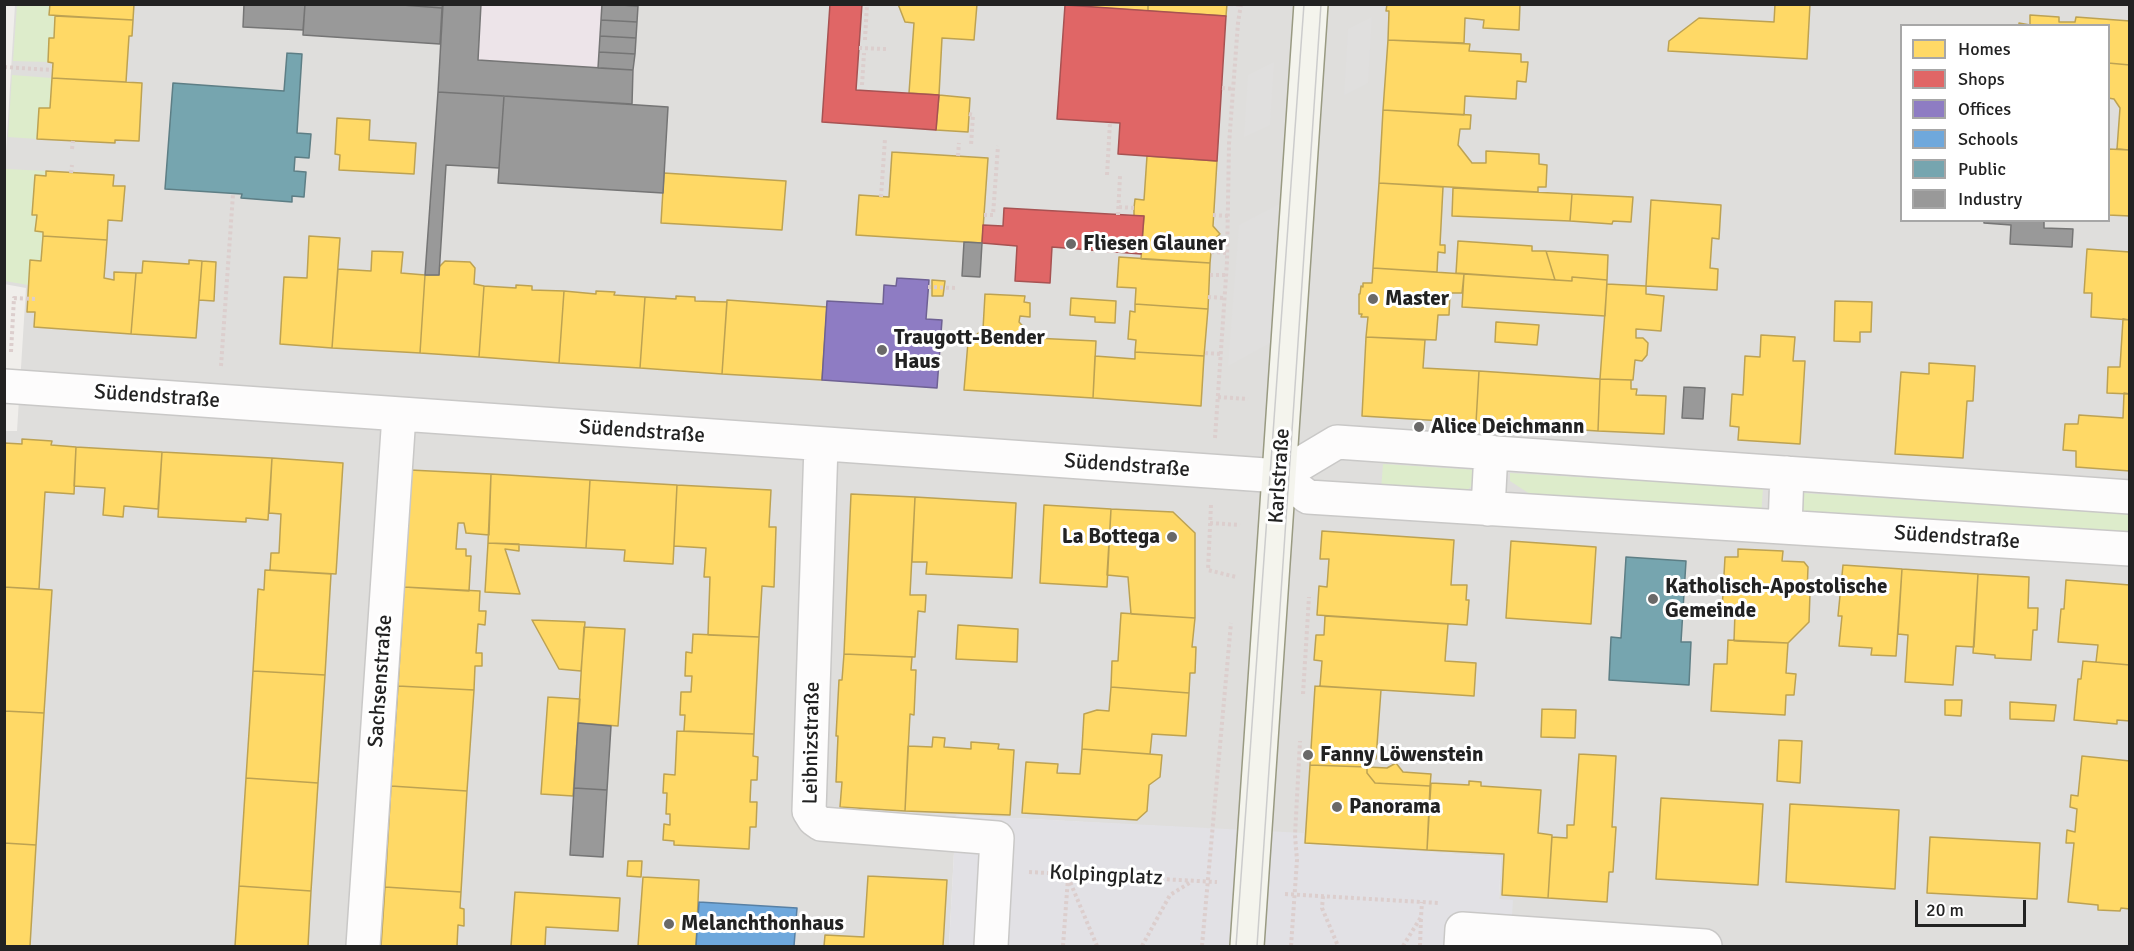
<!DOCTYPE html>
<meta charset="utf-8">
<style>
body{margin:0}
#map{position:relative;width:2134px;height:951px;overflow:hidden;background:#f0eeeb;font-family:Signika,sans-serif}
canvas{display:block}
.frame{position:absolute;inset:0;border:6px solid #222;pointer-events:none}
.legend{position:absolute;left:1900px;top:24px;width:210px;height:198px;box-sizing:border-box;background:#fff;border:2px solid #a7a7a7;margin:0;padding:8px 10px;list-style:none;font-size:18px;color:#222}
.legend li{display:flex;align-items:center;gap:12px;height:30px}
.legend b{width:30px;border:2px solid #a7a7a7}
.scale{position:absolute;left:1915px;top:900px;width:111px;height:27px;box-sizing:border-box;border:3px solid #222;border-top:0;padding-left:8px;font-size:18px;line-height:21px;white-space:nowrap;color:#222;-webkit-text-stroke:4px #fff;paint-order:stroke}
</style>
<div id="map">
<canvas width="2134" height="951"></canvas>
<div class="frame"></div>
<ul class="legend">
<li><b style="height:16px;background:#ffd966"></b>Homes</li>
<li><b style="height:16px;background:#e06666"></b>Shops</li>
<li><b style="height:16px;background:#8e7cc3"></b>Offices</li>
<li><b style="height:16px;background:#6fa8dc"></b>Schools</li>
<li><b style="height:16px;background:#76a5af"></b>Public</li>
<li><b style="height:16px;background:#999"></b>Industry</li>
</ul>
<div class="scale">20 m</div>
</div>
<script>
const context = document.querySelector('canvas').getContext('2d');
context.lineJoin = 'round';
function fillPath(path, color) {
  context.fillStyle = color;
  context.fill(path, 'evenodd');
}
function poly(rows) {
  const path = new Path2D();
  for (const r of rows) {
    path.moveTo(r[0], r[1]);
    for (let i = 2; i < r.length; i += 2) path.lineTo(r[i], r[i + 1]);
  }
  return path;
}
function stroke(path, color, width, dash) {
  context.strokeStyle = color;
  context.lineWidth = width;
  context.lineCap = dash ? 'butt' : 'round';
  context.setLineDash(dash || []);
  context.stroke(path);
}
function write(font, color, halo, rows, align = 'center') {
  context.font = font + ' Signika,sans-serif';
  context.lineWidth = 6;
  context.setLineDash([]);
  context.textBaseline = 'middle';
  context.strokeStyle = halo;
  context.fillStyle = color;
  for (const [text, x, y, turn = 0] of rows) {
    context.save();
    context.translate(x, y);
    context.rotate((+turn || 0) * Math.PI / 180);
    context.textAlign = isNaN(turn) ? turn : align;
    if (halo) context.strokeText(text, 0, 0);
    context.fillText(text, 0, 0);
    context.restore();
  }
}
const residential = poly([
 [389,4,442,8,438,92,631,104,638,5,2129,5,2129,946,1510,946,1512,900,1499,900,1501,857,1303,844,1304,834,956,815,949,946,5,946,4,431,17,431,26,288,4,284,5,168,15,5],
 [1902,26,2108,26,2108,220,1902,220]
]);
const industrial = poly([
 [389,5,638,5,632,104,438,92,442,8]
]);
const grass = poly([
 [17,5,50,5,49,15,55,16,54,38,49,38,48,62,13,61],
 [12,75,52,78,50,108,39,108,37,139,8,137],
 [6,169,46,171,46,176,35,175,33,214,37,215,35,231,43,232,41,261,30,261,28,285,5,281],
 [1383,464,1477,470,1476,482,1462,495,1381,490],
 [1510,473,1763,488,1761,517,1545,504,1510,481],
 [1802,493,2129,514,2129,541,1800,519]
]);
const parking = poly([
 [1372,17,1368,83,1344,95,1348,29],
 [1274,62,1270,125,1244,137,1248,75],
 [1299,194,1290,332,1228,366,1239,225]
]);
const plaza = poly([
 [956,815,1304,833,1303,844,1501,857,1499,899,1513,900,1510,946,949,946]
]);
const homes = poly([
 [50,4,134,4,133,20,49,15,50,4],
 [898,4,977,4,974,40,942,38,939,95,909,93,914,23,905,22,898,4],
 [1045,4,1148,4,1148,11,1045,4],
 [1148,4,1227,4,1226,16,1148,11,1148,4],
 [1387,4,1520,4,1519,30,1483,28,1484,20,1465,18,1464,43,1388,40,1389,11,1386,11,1387,4],
 [1775,4,1810,4,1807,59,1668,51,1669,41,1699,18,1774,22,1775,4],
 [2030,15,2059,17,2059,22,2075,22,2076,17,2130,21,2130,65,2108,63,2108,26,2019,26,2019,23,2030,25,2030,15],
 [55,16,133,20,132,36,129,36,126,82,52,78,53,63,48,62,49,38,54,38,55,16],
 [1388,40,1470,44,1469,51,1521,54,1521,62,1528,62,1526,82,1517,81,1516,99,1465,96,1464,115,1383,110,1388,40],
 [2108,63,2130,65,2130,150,2117,149,2120,108,2114,99,2108,98,2108,63],
 [52,78,142,83,139,141,115,140,115,143,37,139,39,108,50,108,52,78],
 [939,95,970,98,968,132,936,130,939,95],
 [1383,110,1471,115,1470,129,1460,129,1458,145,1472,163,1486,163,1486,151,1539,154,1539,164,1547,165,1546,187,1538,187,1538,192,1379,183,1383,110],
 [337,118,370,120,369,140,416,143,414,174,339,170,340,155,335,154,337,118],
 [2108,149,2130,150,2130,216,2108,215,2108,149],
 [892,152,988,158,982,243,856,235,859,195,889,197,892,152],
 [1147,156,1217,161,1213,226,1220,234,1212,241,1210,263,1141,259,1144,216,1134,216,1134,208,1135,199,1144,200,1147,156],
 [46,171,114,175,113,186,125,186,122,221,108,220,107,240,43,236,43,232,35,231,37,215,32,215,35,175,46,176,46,171],
 [664,173,786,181,782,230,661,223,664,173],
 [1379,183,1443,187,1440,245,1445,245,1445,253,1438,252,1437,272,1373,268,1379,183],
 [1453,188,1572,194,1570,221,1452,216,1453,188],
 [1572,194,1633,197,1631,222,1613,221,1612,224,1570,221,1572,194],
 [1651,200,1721,205,1719,239,1712,238,1710,268,1718,269,1717,290,1646,286,1651,200],
 [43,236,107,240,104,278,114,280,114,272,136,273,131,334,34,327,35,312,27,312,30,260,41,261,43,236],
 [309,236,340,238,332,348,280,344,284,277,307,278,309,236],
 [1458,241,1532,246,1532,251,1546,251,1555,280,1456,273,1458,241],
 [2087,249,2130,252,2130,320,2091,317,2092,293,2084,293,2087,249],
 [372,251,403,252,401,273,425,275,420,353,332,348,338,269,371,271,372,251],
 [1546,251,1608,255,1607,280,1572,277,1572,281,1555,280,1546,251],
 [1119,257,1210,263,1208,309,1135,304,1136,288,1117,287,1119,257],
 [189,260,202,261,196,338,131,334,136,273,142,273,143,261,189,264,189,260],
 [202,261,216,262,214,301,199,300,202,261],
 [445,261,470,262,475,268,474,284,484,286,479,357,420,353,425,275,439,275,439,267,445,261],
 [1373,268,1464,274,1462,293,1450,293,1449,315,1438,315,1436,340,1366,337,1368,317,1361,317,1362,314,1359,314,1359,294,1360,294,1361,286,1363,287,1363,283,1372,283,1373,268],
 [1464,274,1572,281,1572,277,1607,280,1605,316,1462,307,1464,274],
 [932,280,945,281,943,296,932,296,932,280],
 [1607,284,1646,286,1646,294,1664,296,1661,331,1636,329,1636,338,1643,338,1648,343,1647,355,1642,361,1635,360,1633,380,1600,379,1607,284],
 [516,285,532,286,532,290,564,291,559,363,479,357,484,286,516,288,516,285],
 [564,291,596,294,596,291,615,292,614,295,645,297,640,368,559,363,564,291],
 [985,294,1025,296,1024,302,1030,303,1030,317,1020,316,1019,322,1034,338,1096,341,1093,398,964,390,968,342,983,329,985,294],
 [676,296,695,297,695,301,727,302,722,374,640,368,645,297,676,299,676,296],
 [1071,298,1116,301,1115,323,1095,322,1095,317,1070,315,1071,298],
 [727,300,827,307,822,380,722,374,727,300],
 [1835,301,1872,302,1871,332,1860,332,1860,342,1834,341,1835,301],
 [1135,304,1208,309,1204,356,1135,352,1136,340,1128,339,1130,311,1135,312,1135,304],
 [2123,319,2130,320,2130,394,2107,393,2108,367,2120,367,2123,319],
 [1496,322,1539,325,1537,345,1495,342,1496,322],
 [1761,335,1795,337,1793,361,1805,361,1800,444,1738,440,1739,427,1730,426,1732,394,1743,395,1745,356,1760,357,1761,335],
 [1366,337,1425,340,1423,368,1479,371,1476,423,1362,416,1366,337],
 [1135,352,1204,356,1201,406,1093,398,1095,356,1135,359,1135,352],
 [1929,363,1975,366,1973,401,1967,401,1963,458,1895,454,1901,372,1929,374,1929,363],
 [1479,371,1600,379,1598,431,1476,423,1479,371],
 [1600,379,1631,380,1631,389,1637,389,1636,395,1666,396,1664,434,1598,431,1600,379],
 [2124,393,2130,394,2130,471,2076,467,2076,451,2063,450,2065,424,2078,424,2079,415,2123,418,2124,393],
 [22,439,52,441,51,445,76,447,74,494,45,492,39,589,4,587,4,443,22,444,22,439],
 [76,447,162,452,158,509,124,506,123,517,103,515,105,488,74,486,76,447],
 [162,452,272,458,268,520,246,518,246,522,158,517,162,452],
 [272,458,343,463,336,574,270,570,271,553,279,553,281,514,269,513,272,458],
 [410,470,491,474,489,535,466,533,464,523,458,523,456,549,466,549,466,556,471,556,469,591,404,587,410,470],
 [491,474,590,480,586,548,488,543,491,474],
 [590,480,677,485,673,564,624,561,625,550,586,548,590,480],
 [677,485,771,490,769,527,776,527,774,587,762,586,759,637,708,635,710,577,704,577,706,548,674,546,677,485],
 [851,494,915,497,910,595,926,595,925,612,918,611,915,657,844,654,851,494],
 [915,497,1016,503,1012,578,926,574,927,562,912,562,915,497],
 [1044,505,1111,509,1107,587,1040,583,1044,505],
 [1111,509,1173,512,1195,533,1195,618,1131,614,1128,577,1107,575,1111,509],
 [1322,531,1454,540,1451,585,1467,585,1466,600,1469,600,1467,625,1317,615,1319,586,1327,587,1329,559,1320,559,1322,531],
 [1511,541,1596,547,1591,624,1506,618,1511,541],
 [488,543,519,544,519,551,505,549,520,594,485,592,488,543],
 [1738,549,1783,551,1782,561,1804,562,1808,567,1807,593,1810,593,1809,622,1788,643,1734,641,1735,612,1722,611,1725,557,1738,557,1738,549],
 [1843,565,1902,569,1896,656,1871,655,1872,648,1839,646,1842,616,1838,616,1843,565],
 [1902,569,1978,574,1974,647,1956,646,1953,685,1905,682,1908,635,1898,634,1902,569],
 [265,570,331,574,325,675,253,671,258,589,264,590,265,570],
 [1978,574,2029,577,2028,608,2038,608,2037,630,2033,630,2031,660,1995,658,1995,655,1973,653,1978,574],
 [2066,580,2130,585,2130,665,2096,662,2098,645,2058,642,2061,609,2064,609,2066,580],
 [4,587,52,590,44,713,4,711,4,587],
 [404,587,480,591,479,611,486,611,485,625,478,624,476,653,482,653,482,666,475,666,474,690,398,686,404,587],
 [1121,613,1195,618,1192,647,1196,647,1195,673,1190,673,1189,693,1111,687,1112,661,1118,661,1121,613],
 [1325,616,1448,624,1445,661,1476,663,1474,696,1320,686,1322,661,1314,660,1316,635,1324,635,1325,616],
 [532,620,585,622,581,671,559,669,532,620],
 [958,625,1018,629,1017,662,956,659,958,625],
 [584,627,625,629,618,726,578,723,584,627],
 [693,634,759,637,754,734,684,731,685,715,680,715,681,692,691,692,692,676,685,676,686,652,692,653,693,634],
 [1728,640,1788,643,1786,673,1796,674,1794,695,1786,695,1785,715,1711,711,1714,664,1727,664,1728,640],
 [844,654,912,657,911,670,916,670,914,715,910,714,905,811,840,807,842,782,836,782,838,736,836,736,839,680,842,680,844,654],
 [2083,661,2130,665,2130,721,2117,720,2117,724,2074,720,2078,679,2081,679,2083,661],
 [253,671,325,675,318,783,246,778,253,671],
 [398,686,474,690,467,791,391,786,398,686],
 [1315,686,1381,690,1376,759,1368,759,1367,767,1310,765,1315,686],
 [1111,687,1189,693,1186,736,1152,734,1150,754,1082,749,1084,714,1097,710,1109,711,1111,687],
 [548,697,580,699,573,796,541,794,548,697],
 [1945,700,1962,700,1961,716,1945,715,1945,700],
 [2010,702,2056,705,2054,721,2010,719,2010,702],
 [1542,709,1576,710,1575,738,1541,737,1542,709],
 [4,711,44,713,36,845,4,843,4,711],
 [677,731,754,734,753,756,758,757,757,780,751,780,750,802,757,802,756,827,750,827,749,849,674,845,674,841,663,840,664,824,670,825,670,814,666,814,667,793,663,793,664,774,675,775,677,731],
 [933,737,945,738,944,747,971,749,971,742,999,744,998,749,1014,750,1010,815,905,811,908,746,932,747,933,737],
 [1779,740,1802,741,1800,783,1777,781,1779,740],
 [1082,749,1162,755,1160,777,1149,785,1147,811,1137,820,1022,813,1026,762,1058,764,1057,773,1080,774,1082,749],
 [1579,754,1616,756,1612,827,1616,827,1613,872,1609,872,1607,902,1548,898,1552,837,1567,838,1567,825,1574,825,1579,754],
 [2082,756,2130,761,2130,909,2121,908,2120,911,2098,910,2098,905,2068,902,2074,843,2066,843,2067,830,2075,832,2077,809,2070,807,2071,795,2078,796,2082,756],
 [1396,763,1403,772,1431,774,1430,786,1375,783,1367,773,1367,767,1387,768,1396,763],
 [1310,765,1367,767,1367,773,1375,783,1430,786,1427,850,1305,843,1310,765],
 [246,778,318,783,311,891,239,886,246,778],
 [1469,781,1481,782,1481,786,1541,790,1538,833,1552,835,1548,898,1502,895,1504,854,1427,850,1431,783,1469,785,1469,781],
 [391,786,467,791,461,892,385,887,391,786],
 [1661,798,1763,804,1758,885,1656,879,1661,798],
 [1790,804,1899,810,1895,889,1786,882,1790,804],
 [1930,837,2040,843,2037,899,1927,893,1930,837],
 [4,843,36,845,30,946,4,946,4,843],
 [628,861,642,861,641,877,627,876,628,861],
 [868,876,947,880,943,946,824,946,825,935,864,937,868,876],
 [643,877,699,880,696,946,638,946,643,877],
 [239,886,311,891,308,946,235,946,239,886],
 [385,887,461,892,460,908,464,909,464,926,458,925,457,946,381,946,385,887],
 [515,892,620,898,618,931,546,927,545,946,511,946,515,892]
]);
const shops = poly([
 [830,4,862,4,856,90,939,95,936,130,822,122,830,4],
 [1065,5,1226,16,1217,161,1118,154,1120,123,1057,119,1065,5],
 [1004,208,1144,216,1141,254,1052,247,1050,283,1015,281,1017,246,982,243,983,225,1003,226,1004,208]
]);
const offices = poly([
 [897,278,929,280,926,319,942,320,937,388,822,380,827,301,883,304,884,285,896,286,897,278]
]);
const schools = poly([
 [699,902,797,908,794,946,696,946,699,902]
]);
const public = poly([
 [287,53,302,54,297,133,311,134,309,158,295,157,294,171,306,172,304,197,292,196,292,202,241,198,242,194,165,189,173,83,284,91,287,53],
 [1626,557,1686,561,1681,642,1691,642,1689,685,1609,680,1611,637,1621,638,1626,557]
]);
const industry = poly([
 [244,4,305,4,303,30,243,27,244,4],
 [305,4,389,4,442,8,440,44,303,35,305,4],
 [389,4,443,4,442,8,389,4],
 [443,4,481,4,478,60,633,70,632,104,438,92,443,4],
 [602,4,638,6,637,22,601,20,602,4],
 [601,20,637,22,636,38,600,36,601,20],
 [600,36,636,38,635,54,599,52,600,36],
 [599,52,635,54,633,70,598,68,599,52],
 [438,92,504,96,499,168,446,165,439,275,425,275,438,92],
 [504,96,668,107,663,193,498,183,504,96],
 [1984,220,2044,220,2044,228,2073,229,2072,247,2010,244,2011,225,1984,223,1984,220],
 [964,242,982,243,980,277,962,276,964,242],
 [1684,387,1705,388,1703,419,1682,418,1684,387],
 [578,723,611,726,607,790,574,788,578,723],
 [574,788,607,790,603,857,570,855,574,788]
]);
const path = poly([
 [1230,4,1241,5],
 [865,40,867,4],
 [859,48,886,49],
 [4,67,52,70],
 [862,85,864,53],
 [1222,88,1233,89],
 [969,114,973,115,971,145],
 [72,149,73,141],
 [958,156,959,143],
 [71,173,72,165],
 [1107,175,1110,122],
 [881,197,885,139],
 [1119,207,1134,208],
 [984,215,993,215,998,146],
 [1118,215,1120,176],
 [1213,215,1228,216],
 [1211,252,1227,253],
 [1210,275,1226,275],
 [928,287,956,288],
 [1208,297,1225,298],
 [11,352,14,298,36,299],
 [1205,353,1221,354],
 [221,366,233,194],
 [1218,397,1248,399],
 [1215,438,1227,262,1229,144,1238,23,1241,4],
 [1211,505,1208,570,1236,577],
 [1210,523,1240,525],
 [1303,694,1309,597],
 [1029,872,1217,882],
 [1068,877,1097,946],
 [1285,894,1439,903],
 [1323,896,1322,908,1338,946],
 [1063,946,1068,878],
 [1142,946,1170,895,1191,882],
 [1202,946,1231,623],
 [1291,946,1297,860,1295,835,1300,741],
 [1403,946,1421,917,1422,902],
 [1420,946,1421,918]
]);
const street = poly([
 [4,386,1280,476,1308,497,2130,549],
 [821,445,809,811,814,819,821,824,997,838,991,946],
 [1280,476,1337,442,2130,497],
 [1488,509,1491,452],
 [1785,527,1787,473],
 [363,946,399,415],
 [1461,946,1462,929,1705,946]
]);
const secondary = poly([
 [1247,946,1311,4]
]);
const tram = poly([
 [1236,946,1304,4],
 [1257,946,1321,4]
]);
const markers = [
 [1071,244,6,"#6a6968"],
 [1373,299,6,"#6a6968"],
 [882,350,6,"#6a6968"],
 [1419,427,6,"#6a6968"],
 [1172,537,6,"#6a6968"],
 [1653,599,6,"#6a6968"],
 [1308,755,6,"#6a6968"],
 [1337,807,6,"#6a6968"],
 [669,924,6,"#6a6968"]
];
const poiNames = [
 ["Fliesen Glauner",1083,244],
 ["Master",1385,299],
 ["Traugott-Bender",894,338],
 ["Haus",894,362],
 ["Alice Deichmann",1431,427],
 ["La Bottega",1160,537,"right"],
 ["Katholisch-Apostolische",1665,587],
 ["Gemeinde",1665,611],
 ["Fanny Löwenstein",1320,755],
 ["Panorama",1349,807],
 ["Melanchthonhaus",681,924]
];
const streetNames = [
 ["Südendstraße",157,397,4],
 ["Südendstraße",642,432,4],
 ["Südendstraße",1127,466,4],
 ["Karlstraße",1280,476,-86],
 ["Südendstraße",1957,538,4],
 ["Sachsenstraße",381,681,-86],
 ["Leibnizstraße",812,743,-89],
 ["Kolpingplatz",1106,876,3]
];
fillPath(residential, '#dfdedc');
fillPath(industrial, '#ede4e9');
fillPath(grass, '#ddeccb');
fillPath(parking, '#e0dfde');
fillPath(plaza, '#e2e1e5');
fillPath(homes, '#ffd966');
stroke(homes, '#bda252', 1.5);
fillPath(shops, '#e06666');
stroke(shops, '#a75252', 1.5);
fillPath(offices, '#8e7cc3');
stroke(offices, '#6e6193', 1.5);
fillPath(schools, '#6fa8dc');
stroke(schools, '#5880a4', 1.5);
fillPath(public, '#76a5af');
stroke(public, '#5d7e85', 1.5);
fillPath(industry, '#999');
stroke(industry, '#757575', 1.5);
stroke(street, '#c9c8c7', 36);
stroke(secondary, '#999a82', 36);
stroke(path, '#dccecd', 4, [3, 3]);
stroke(street, '#fdfcfc', 33);
stroke(secondary, '#f4f4ed', 33);
stroke(tram, '#ccc', 1.5);
for (const [x, y, r, color] of markers) {
  const dot = new Path2D();
  dot.arc(x, y, r, 0, 2 * Math.PI);
  context.fillStyle = color;
  context.fill(dot);
  stroke(dot, '#fff', 2);
}
write('bold 21px', '#222', '#fff', poiNames, 'left');
write('21px', '#222', '#fff', streetNames);
</script>
